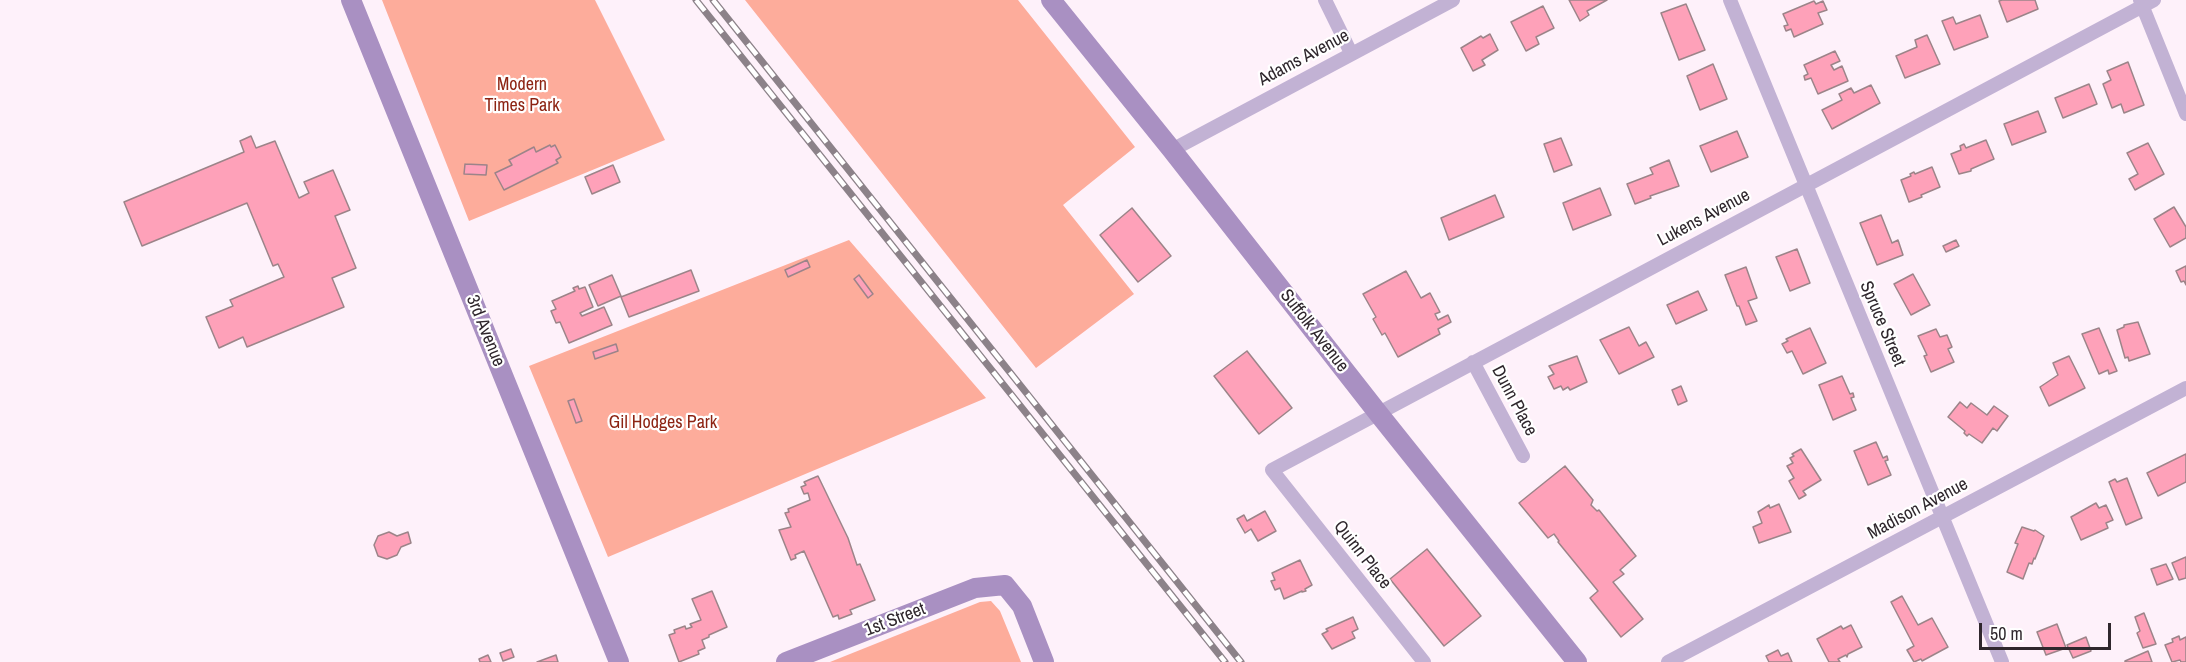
<!DOCTYPE html>
<style>
body{margin:0}
#map{position:relative;width:2186px;height:662px;overflow:hidden;background:#fef1fa;font-family:"Archivo Narrow",sans-serif}
canvas{display:block}
.scale{position:absolute;left:1979px;top:623px;width:132px;height:27px;box-sizing:border-box;border:3px solid #2f272d;border-top:0;padding-left:8px;font-size:18px;line-height:21px;white-space:nowrap;color:#2f272d;-webkit-text-stroke:4px #fff;paint-order:stroke}
</style>
<div id="map">
<canvas width="2186" height="662"></canvas>
<div class="scale">50 m</div>
</div>
<script>
const context = document.querySelector('canvas').getContext('2d');
context.lineJoin = 'round';
function fillPath(path, color) {
  context.fillStyle = color;
  context.fill(path, 'evenodd');
}
function poly(rows) {
  const path = new Path2D();
  for (const r of rows) {
    path.moveTo(r[0], r[1]);
    for (let i = 2; i < r.length; i += 2) path.lineTo(r[i], r[i + 1]);
  }
  return path;
}
function stroke(path, color, width, dash) {
  context.strokeStyle = color;
  context.lineWidth = width;
  context.lineCap = dash ? 'butt' : 'round';
  context.setLineDash(dash || []);
  context.stroke(path);
}
function write(font, color, halo, rows, align = 'center') {
  context.font = font + ' "Archivo Narrow",sans-serif';
  context.lineWidth = 4.5;
  context.setLineDash([]);
  context.textBaseline = 'middle';
  context.strokeStyle = halo;
  context.fillStyle = color;
  for (const [text, x, y, turn = 0] of rows) {
    context.save();
    context.translate(x, y);
    context.rotate((+turn || 0) * Math.PI / 180);
    context.textAlign = isNaN(turn) ? turn : align;
    if (halo) context.strokeText(text, 0, 0);
    context.fillText(text, 0, 0);
    context.restore();
  }
}
const green = poly([
 [382,0,595,0,665,140,469,221],
 [745,0,1018,0,1135,147,1063,205,1134,294,1036,368],
 [849,240,986,398,608,557,529,366],
 [991,601,1000,611,1021,662,830,662,980,602]
]);
const building = poly([
 [1569,0,1607,0,1587,11,1589,15,1580,21,1569,0],
 [2002,0,2035,0,2038,9,2007,22,1999,1,2002,0],
 [1814,1,1816,4,1823,1,1827,10,1818,13,1823,24,1794,37,1791,29,1786,31,1784,26,1788,25,1783,14,1814,1],
 [1686,4,1705,50,1679,60,1661,13,1686,4],
 [1543,6,1554,28,1536,37,1539,44,1526,51,1511,22,1543,6],
 [1980,15,1988,37,1954,50,1942,21,1953,17,1956,24,1980,15],
 [1490,34,1498,50,1482,60,1485,65,1473,71,1461,48,1481,36,1483,38,1490,34],
 [1927,35,1940,64,1905,78,1896,56,1917,47,1915,40,1927,35],
 [1835,51,1840,61,1831,65,1834,70,1842,66,1848,81,1818,94,1811,78,1805,80,1804,76,1808,74,1804,65,1835,51],
 [2128,62,2144,105,2124,113,2121,104,2112,108,2103,84,2111,80,2107,71,2128,62],
 [1713,64,1727,99,1700,110,1687,76,1713,64],
 [2089,84,2097,104,2063,118,2055,98,2089,84],
 [1871,85,1880,103,1832,129,1822,110,1842,100,1839,94,1851,88,1854,93,1871,85],
 [2038,111,2046,132,2012,145,2004,124,2038,111],
 [1737,131,1748,157,1711,172,1700,146,1737,131],
 [251,136,256,148,275,141,299,198,309,193,304,182,333,170,350,210,335,216,356,268,332,278,344,307,247,347,243,337,219,348,206,317,233,306,230,300,284,277,278,264,273,266,247,203,142,246,124,202,244,152,240,141,251,136],
 [1561,138,1572,165,1554,172,1544,144,1561,138],
 [1986,140,1994,159,1971,169,1971,171,1959,174,1951,154,1961,150,1960,146,1964,144,1966,148,1986,140],
 [2148,143,2164,174,2135,190,2129,179,2138,174,2127,153,2148,143],
 [550,145,551,147,555,145,561,157,556,160,558,163,504,190,495,173,512,165,509,160,534,147,536,152,550,145],
 [1669,160,1679,186,1650,196,1651,198,1635,204,1627,184,1653,174,1650,168,1669,160],
 [465,164,487,165,486,175,464,174,465,164],
 [613,165,620,182,592,194,585,177,613,165],
 [1932,167,1940,187,1921,195,1922,197,1909,202,1901,180,1911,176,1910,174,1914,172,1915,174,1932,167],
 [1600,188,1611,215,1573,230,1563,203,1600,188],
 [1495,195,1504,217,1449,240,1441,218,1495,195],
 [2174,207,2186,227,2186,238,2170,247,2154,219,2174,207],
 [1132,208,1171,256,1138,282,1100,235,1132,208],
 [1881,215,1892,243,1898,240,1903,255,1877,265,1860,223,1881,215],
 [1956,240,1959,246,1946,252,1943,246,1956,240],
 [1797,249,1810,283,1790,291,1776,257,1797,249],
 [807,260,810,267,788,277,785,270,807,260],
 [2186,266,2186,285,2184,281,2181,282,2176,271,2186,266],
 [1746,267,1757,298,1748,301,1757,321,1746,325,1739,306,1737,306,1725,275,1746,267],
 [691,270,699,291,629,317,621,297,691,270],
 [1406,271,1421,298,1430,293,1440,312,1435,314,1438,320,1448,315,1451,322,1438,329,1440,334,1398,357,1385,333,1382,335,1373,319,1376,317,1363,294,1406,271],
 [1913,274,1930,305,1911,315,1894,284,1913,274],
 [612,275,621,296,598,306,589,285,612,275],
 [859,275,873,294,868,298,854,279,859,275],
 [578,286,579,289,585,287,593,307,580,313,582,316,604,307,612,325,569,343,560,322,556,323,551,311,556,309,552,301,575,291,573,288,578,286],
 [1698,291,1707,310,1676,324,1667,305,1698,291],
 [2138,322,2150,354,2129,361,2128,357,2125,358,2117,330,2124,327,2124,325,2138,322],
 [1629,327,1639,346,1646,342,1654,357,1619,374,1600,340,1629,327],
 [1810,328,1826,363,1803,374,1792,351,1787,353,1782,344,1788,341,1786,339,1810,328],
 [2099,328,2117,371,2109,374,2108,370,2099,374,2082,334,2099,328],
 [1936,329,1940,337,1947,335,1952,347,1948,349,1954,362,1931,372,1924,356,1927,355,1918,336,1936,329],
 [616,344,618,351,595,359,593,352,616,344],
 [1247,351,1292,408,1259,434,1214,376,1247,351],
 [1577,356,1587,382,1570,390,1568,387,1563,390,1561,386,1554,389,1548,377,1554,374,1549,366,1577,356],
 [2069,356,2085,388,2049,406,2040,387,2058,375,2053,363,2069,356],
 [1842,376,1850,394,1853,393,1854,397,1851,398,1856,410,1833,420,1819,385,1842,376],
 [1681,386,1687,401,1678,405,1672,390,1681,386],
 [574,399,582,421,576,423,568,401,574,399],
 [1960,402,1967,408,1971,403,1987,415,1994,406,2008,416,1997,431,1993,428,1982,443,1969,434,1967,436,1964,433,1965,431,1948,417,1960,402],
 [1876,442,1883,458,1887,456,1888,460,1885,461,1891,475,1868,485,1854,451,1876,442],
 [1801,449,1821,480,1803,491,1806,495,1799,499,1789,481,1794,478,1787,466,1793,463,1790,458,1794,456,1792,454,1801,449],
 [2186,454,2186,482,2158,496,2147,473,2186,454],
 [1565,466,1593,500,1591,505,1597,511,1599,510,1636,556,1620,570,1624,574,1613,582,1643,619,1621,637,1590,598,1598,591,1558,542,1559,541,1554,534,1548,538,1519,503,1565,466],
 [818,476,848,538,857,565,860,564,875,600,850,610,852,614,839,619,838,615,833,617,804,551,795,555,796,558,791,560,779,530,791,527,785,513,789,512,788,509,810,500,808,493,804,494,801,487,806,485,804,482,818,476],
 [2127,478,2142,518,2126,525,2109,482,2115,479,2117,482,2127,478],
 [2096,503,2099,508,2106,505,2113,520,2106,523,2108,528,2081,540,2071,517,2096,503],
 [1779,504,1791,532,1759,543,1753,527,1762,523,1758,512,1769,505,1770,508,1779,504],
 [1265,511,1276,531,1258,541,1251,529,1245,533,1237,519,1244,515,1247,521,1265,511],
 [2022,527,2034,531,2035,530,2044,536,2035,559,2034,558,2032,564,2029,563,2023,579,2007,572,2018,544,2015,543,2022,527],
 [389,532,397,536,408,532,411,543,401,547,397,555,387,559,378,556,374,545,378,536,389,532],
 [1427,549,1481,616,1444,646,1390,579,1427,549],
 [2186,557,2186,578,2179,580,2172,563,2186,557],
 [1300,560,1312,585,1305,589,1306,591,1302,592,1302,591,1284,599,1280,588,1275,590,1271,581,1275,580,1272,573,1300,560],
 [2166,564,2173,579,2157,585,2151,569,2166,564],
 [712,591,727,627,709,635,709,637,702,640,705,648,698,651,699,654,679,662,669,635,675,633,674,630,685,626,686,629,692,627,690,624,701,620,692,599,712,591],
 [1902,596,1918,625,1932,618,1948,647,1922,661,1921,659,1914,662,1907,650,1914,646,1891,602,1902,596],
 [2144,613,2156,644,2143,648,2137,633,2140,631,2135,617,2144,613],
 [1353,617,1358,629,1352,632,1355,638,1332,649,1322,634,1328,631,1326,629,1353,617],
 [2057,624,2066,648,2046,655,2037,632,2057,624],
 [1851,625,1862,647,1848,654,1847,657,1846,655,1838,659,1840,662,1829,662,1817,639,1841,626,1843,629,1851,625],
 [2179,636,2180,640,2186,637,2186,662,2181,662,2180,660,2172,662,2165,645,2173,642,2172,639,2179,636],
 [2086,637,2091,651,2073,658,2067,645,2086,637],
 [511,649,514,657,503,661,500,653,511,649],
 [1778,650,1781,656,1788,653,1792,662,1769,662,1766,656,1778,650],
 [2148,651,2152,662,2125,662,2125,661,2148,651],
 [488,655,491,662,480,662,479,659,488,655],
 [556,655,558,662,537,662,556,655]
]);
const street = poly([
 [1325,0,1351,53],
 [1730,0,2002,662],
 [2140,0,2186,114],
 [1172,150,1453,0],
 [1473,362,1523,456],
 [1424,662,1272,470,2154,0],
 [1668,662,2186,388]
]);
const secondary = poly([
 [351,0,619,662],
 [1051,0,1172,150,1378,413,1577,662],
 [786,662,975,588,1005,585,1022,606,1044,662]
]);
const rail = poly([
 [696,0,1225,662],
 [713,0,1241,662]
]);
const streetNames = [
 ["Adams Avenue",1304,58,-28],
 ["Lukens Avenue",1704,218,-28],
 ["Spruce Street",1882,324,67],
 ["3rd Avenue",485,331,68],
 ["Suffolk Avenue",1314,331,52],
 ["Dunn Place",1514,401,62],
 ["Madison Avenue",1918,509,-28],
 ["Quinn Place",1362,555,52],
 ["1st Street",895,620,-21]
];
const parkNames = [
 ["Modern",522,85],
 ["Times Park",522,106],
 ["Gil Hodges Park",663,423]
];
fillPath(green, '#fdac9b');
fillPath(building, '#fea1b9');
stroke(building, '#9c8489', 1.5);
stroke(street, '#c2b2d4', 14);
stroke(secondary, '#a990c2', 20);
stroke(rail, '#8c8289', 7);
stroke(rail, '#fff', 4.5, [14]);
write('18px', '#2f272d', '#fff', streetNames);
write('18px', '#8d2413', '#fff', parkNames);
</script>
